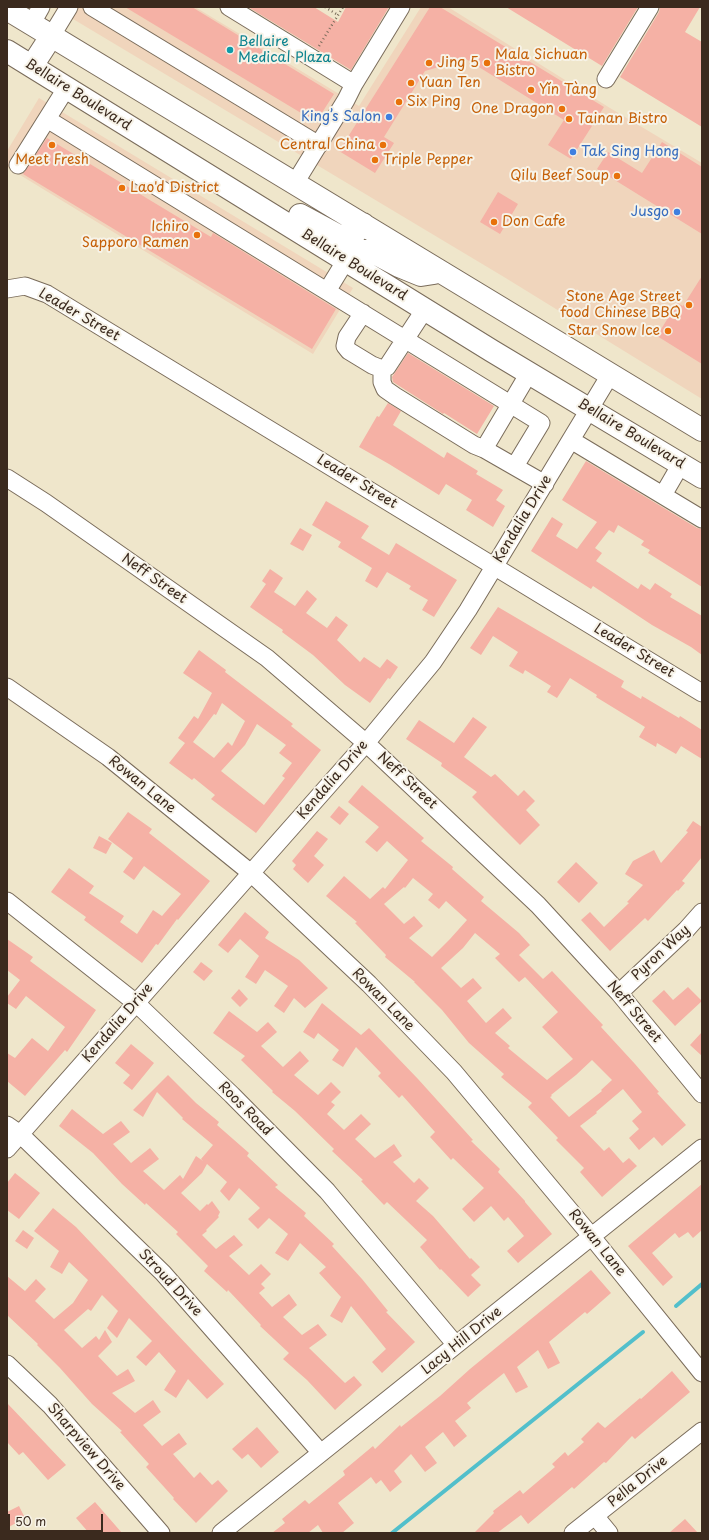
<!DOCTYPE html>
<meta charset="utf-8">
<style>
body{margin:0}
#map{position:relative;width:709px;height:1540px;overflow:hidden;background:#efe6cb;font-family:"Playpen Sans",sans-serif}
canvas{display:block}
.frame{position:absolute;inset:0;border:8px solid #3b2a1e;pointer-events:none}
.scale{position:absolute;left:8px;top:1514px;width:95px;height:18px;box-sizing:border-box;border:2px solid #3b2a1e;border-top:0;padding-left:5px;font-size:12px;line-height:14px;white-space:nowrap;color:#3b2a1e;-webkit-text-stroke:3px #f7f3e8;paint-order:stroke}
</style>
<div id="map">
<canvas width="709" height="1540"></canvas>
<div class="frame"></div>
<div class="scale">50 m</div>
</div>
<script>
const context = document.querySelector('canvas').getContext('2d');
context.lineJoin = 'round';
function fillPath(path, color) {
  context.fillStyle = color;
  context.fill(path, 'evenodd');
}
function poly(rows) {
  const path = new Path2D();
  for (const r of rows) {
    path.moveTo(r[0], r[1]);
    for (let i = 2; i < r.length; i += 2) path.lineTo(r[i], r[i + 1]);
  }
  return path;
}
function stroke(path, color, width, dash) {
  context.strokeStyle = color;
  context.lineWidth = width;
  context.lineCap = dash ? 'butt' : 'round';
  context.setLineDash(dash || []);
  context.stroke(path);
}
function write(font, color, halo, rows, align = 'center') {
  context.font = font + ' "Playpen Sans",sans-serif';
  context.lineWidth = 4;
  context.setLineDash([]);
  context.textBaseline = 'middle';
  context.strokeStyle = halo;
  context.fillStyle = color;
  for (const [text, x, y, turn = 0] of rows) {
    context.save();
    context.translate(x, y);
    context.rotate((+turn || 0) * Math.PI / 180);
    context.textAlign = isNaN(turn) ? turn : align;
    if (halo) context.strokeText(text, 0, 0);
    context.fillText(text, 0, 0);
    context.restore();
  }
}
const built = poly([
 [53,7,195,7,359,106,421,7,448,7,610,108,702,163,702,399,504,277],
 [39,98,353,288,313,354,7,167,7,151]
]);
const stream = poly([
 [676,1306,702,1284],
 [392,1533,643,1332]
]);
const building = poly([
 [125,7,192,7,334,94,316,122],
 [248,7,314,7,338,22,346,7,389,7,351,70],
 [430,7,440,7,604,107,571,159,548,145,564,120,466,59,425,71,384,137,394,143,375,173,339,151],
 [506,7,638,7,602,66],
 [660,7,700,7,685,32,702,42,702,127,620,77,659,12],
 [47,138,211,237,213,233,336,309,312,349,23,174],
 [662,142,702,167,702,234,597,169,608,152,642,173],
 [498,192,518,204,500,234,480,222],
 [702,276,702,364,657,336,677,303,683,306],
 [408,353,494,406,477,434,444,413,443,414,393,382,392,377],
 [388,403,401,411,393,425,444,458,447,452,478,471,476,474,503,490,496,500,505,506,493,527,466,510,472,500,446,484,439,495,389,464,359,447,377,416,379,417],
 [586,461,697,528,702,529,702,587,648,553,650,550,641,545,644,541,618,525,614,533,609,530,595,548,602,553,596,561,638,589,641,584,650,590,655,583,672,594,670,597,702,616,702,655,691,647,652,625,593,586,591,589,531,551,552,517,563,524,556,536,577,549,597,522,562,500],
 [326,501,369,526,361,538,389,555,396,543,457,580,434,617,422,610,428,600,409,589,411,586,387,572,377,588,365,581,372,568,338,547,341,542,312,525],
 [300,528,312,535,303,551,290,544],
 [270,569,283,578,274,592,295,606,307,590,317,599,306,613,327,628,336,616,348,625,337,640,360,662,364,657,380,668,387,659,398,667,390,679,388,678,370,703,345,685,313,655,282,632,283,630,250,607,266,584,262,581],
 [498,607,624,681,621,687,641,699,642,696,679,718,680,716,702,730,702,759,681,746,676,754,657,743,656,747,639,737,645,727,596,697,597,695,570,678,557,698,547,692,551,686,525,670,523,674,509,666,518,652,493,636,481,655,470,648],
 [199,650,226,670,225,672,293,724,291,726,321,750,256,833,211,799,215,795,194,778,192,780,169,763,185,743,178,738,194,716,198,719,212,693,183,673],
 [222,703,245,721,232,746,228,742,214,758,193,742,214,714,216,715],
 [257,724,286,745,279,753,292,763,282,776,285,778,264,805,221,771,245,745],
 [473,717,487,727,464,757,491,777,495,774,518,796,524,790,535,801,526,810,540,825,520,845,472,797,477,792,441,766,442,763,406,739,419,720,454,743],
 [362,785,424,838,421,841,453,867,452,869,484,897,481,901,519,933,530,945,519,955,543,979,552,971,603,1025,601,1027,635,1064,659,1092,657,1093,686,1125,662,1146,654,1137,639,1150,629,1138,639,1129,632,1121,642,1112,623,1089,596,1112,597,1113,580,1126,604,1151,609,1147,623,1163,629,1158,637,1166,602,1197,580,1172,584,1168,556,1140,558,1138,528,1107,532,1103,501,1077,504,1074,469,1043,442,1010,414,982,415,982,385,957,386,955,355,923,357,922,326,896,344,876,370,899,383,887,385,889,408,860,387,841,377,852,365,842,379,827,348,802],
 [413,878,433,894,428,900,439,909,446,901,467,920,450,939,432,957,409,938,423,926,414,916,404,924,384,904,404,887,405,888],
 [475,933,500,954,495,958,519,982,525,977,558,1012,542,1027,573,1059,547,1080,508,1048,510,1046,495,1033,512,1018,503,1008,486,1023,467,1001,482,988,473,978,461,988,441,968,463,948],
 [592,1060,612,1080,601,1090,602,1091,569,1117,550,1097,552,1096,551,1095,576,1075],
 [339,806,349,814,340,825,330,817],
 [128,812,152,829,149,833,210,881,178,920,177,919,158,945,156,944,142,963,84,920,86,917,51,892,69,868,94,886,89,893,124,916,120,922,137,934,153,910,162,916,181,894,144,866,134,880,123,872,133,858,108,839],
 [693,821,702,827,702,857,682,881,685,883,678,891,677,890,648,921,645,918,610,951,581,920,590,912,604,927,629,903,627,902,643,885,625,874,633,861,654,850,661,863,688,832,686,831],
 [317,831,328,839,314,856,324,865,308,883,293,869,296,865,292,861],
 [99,836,112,843,106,854,93,848],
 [576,862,598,883,579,903,557,882],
 [245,912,269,932,265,938,299,960,328,988,305,1008,294,998,284,1013,274,1006,288,986,265,970,256,984,245,977,259,956,240,939,228,953,218,945],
 [7,939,33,957,30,961,96,1010,67,1052,65,1050,25,1096,7,1081,7,1053,15,1058,32,1038,48,1051,65,1027,26,996,16,1009,7,1003,7,997,20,980,7,970],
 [201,962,213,971,204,981,193,972],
 [688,987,702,1001,675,1026,652,1001,664,990,673,1000],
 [239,989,248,999,240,1007,231,998],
 [322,1003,361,1035,369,1028,418,1079,473,1140,471,1141,500,1169,498,1172,525,1201,525,1202,552,1234,518,1263,507,1251,524,1236,508,1217,504,1221,491,1206,474,1222,462,1209,484,1188,453,1158,451,1160,430,1137,435,1132,402,1095,399,1098,378,1076,381,1073,356,1047,343,1067,332,1060,339,1050,318,1033,314,1039,303,1032],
 [229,1011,257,1032,268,1022,277,1032,261,1046,283,1067,300,1051,309,1061,294,1075,318,1095,331,1082,341,1092,331,1102,335,1105,327,1114,344,1130,361,1114,371,1124,355,1139,375,1158,394,1144,402,1156,393,1162,414,1183,419,1178,429,1188,416,1201,433,1216,470,1259,471,1258,480,1267,471,1275,481,1285,468,1297,441,1269,440,1270,420,1247,427,1240,387,1202,384,1205,361,1181,363,1180,332,1151,334,1149,295,1111,272,1092,273,1091,241,1060,245,1056,213,1033],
 [702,1032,702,1056,690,1045],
 [131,1044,154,1063,132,1090,123,1083,130,1075,115,1063],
 [168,1075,196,1103,219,1122,217,1125,249,1153,247,1156,278,1185,275,1187,306,1213,304,1216,334,1244,332,1246,362,1279,388,1311,386,1312,415,1342,382,1373,372,1362,386,1349,351,1306,342,1323,330,1316,341,1297,319,1273,326,1267,300,1243,288,1261,275,1253,288,1234,269,1218,258,1229,248,1219,260,1208,239,1188,229,1201,220,1191,227,1182,207,1164,202,1173,181,1193,200,1211,207,1204,208,1205,212,1201,220,1212,218,1216,219,1217,206,1230,207,1231,202,1235,216,1249,234,1235,243,1245,229,1256,249,1275,261,1264,271,1274,261,1284,265,1288,259,1293,272,1307,289,1294,297,1305,283,1317,302,1335,318,1324,327,1335,309,1348,345,1383,354,1376,362,1385,335,1410,307,1380,283,1359,289,1353,260,1326,261,1325,228,1290,227,1292,204,1271,208,1266,176,1234,178,1232,146,1203,145,1205,122,1184,93,1153,59,1126,72,1109,103,1134,121,1121,130,1132,113,1144,131,1163,150,1148,159,1159,143,1171,164,1190,180,1175,183,1179,196,1156,203,1161,201,1159,213,1145,182,1119,183,1118,157,1092,143,1117,133,1110],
 [15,1173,40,1193,19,1219,7,1210,7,1183],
 [702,1184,702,1230,693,1238,688,1232,679,1238,675,1233,652,1253,673,1277,663,1286,628,1246],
 [53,1208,76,1227,224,1384,207,1399,188,1379,176,1398,164,1390,176,1371,159,1352,146,1366,136,1357,152,1341,129,1318,117,1338,107,1328,118,1311,102,1295,91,1311,88,1309,64,1330,82,1348,96,1336,99,1340,105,1330,112,1342,98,1356,117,1376,128,1369,135,1381,112,1393,135,1413,153,1400,161,1412,143,1425,162,1446,179,1433,187,1444,173,1454,194,1478,200,1472,212,1485,218,1480,228,1491,196,1523,173,1499,174,1498,146,1467,149,1464,120,1432,122,1431,92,1404,60,1368,37,1345,38,1344,7,1315,7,1276,25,1291,36,1279,46,1289,35,1301,54,1319,73,1303,88,1280,69,1262,62,1274,50,1267,59,1251,34,1231],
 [23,1230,34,1238,27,1249,15,1241],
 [591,1270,611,1293,587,1314,585,1312,549,1342,560,1363,548,1369,538,1350,517,1367,528,1387,516,1393,504,1373,479,1393,467,1403,471,1408,455,1421,467,1436,454,1447,443,1432,425,1447,437,1463,425,1472,411,1454,394,1471,402,1482,390,1492,381,1480,376,1484,371,1477,338,1503,354,1523,342,1533,323,1533,318,1525,308,1533,272,1533,285,1523,282,1519,305,1500,309,1504,345,1475,343,1471,373,1446,375,1449,400,1425,401,1427,440,1396,470,1369],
 [672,1371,690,1392,635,1439,632,1436,606,1463,604,1462,574,1489,572,1487,528,1524,521,1515,497,1533,474,1533,494,1513,493,1511,520,1490,523,1494,555,1467,552,1464,565,1452,568,1456,584,1442,581,1439,598,1422,605,1428,640,1398,641,1399],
 [7,1403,66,1465,48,1480,23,1452,19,1455,7,1442],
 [257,1427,279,1452,261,1468,248,1454,242,1459,232,1449],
 [95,1502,122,1533,89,1533,76,1518],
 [19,1506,25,1518,7,1528,7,1512],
 [685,1519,698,1533,669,1533]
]);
const path = poly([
 [325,7,338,15],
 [319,46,343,7]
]);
const minor = poly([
 [92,7,319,145],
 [229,7,354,84,401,7],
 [32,23,41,7],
 [52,35,69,7],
 [606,79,650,7],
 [47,119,541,423,515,466],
 [18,165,67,87],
 [295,183,346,100,354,84],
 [7,289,25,286,47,294,702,693],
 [327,291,346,260],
 [363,313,347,337,345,346,349,351,372,365,382,369,387,367,425,309],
 [382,369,382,382,385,389,395,396,474,445,484,449,545,484],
 [571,440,702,519],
 [484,449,529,373],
 [7,478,46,503,267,658,366,743,538,905,619,993,702,1094],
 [663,495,681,464],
 [7,687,108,757,251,873,369,984,454,1072,592,1237,702,1373],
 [7,901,136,1003,232,1095,327,1191,456,1345],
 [619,993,686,930,702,912],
 [7,1125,20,1134,163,1273,321,1453],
 [7,1149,366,743,433,662,468,610,610,375],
 [7,1364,50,1405,161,1533],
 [595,1516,609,1533],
 [221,1533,702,1148],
 [573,1533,702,1431]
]);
const major = poly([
 [7,9,702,430],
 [7,51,492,351,702,477],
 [32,66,52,35],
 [300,215,337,235,347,237,355,233,363,224],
 [346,260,354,253,362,251,371,251,399,266,421,275,434,273]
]);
const markers = [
 [230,50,4,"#0f9aa8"],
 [429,63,4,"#e8710a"],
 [487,63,4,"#e8710a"],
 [411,83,4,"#e8710a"],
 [531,90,4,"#e8710a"],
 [399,102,4,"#e8710a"],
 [562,109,4,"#e8710a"],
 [389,117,4,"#3f7fe0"],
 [569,119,4,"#e8710a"],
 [52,145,4,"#e8710a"],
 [383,145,4,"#e8710a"],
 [573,152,4,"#3f7fe0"],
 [375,160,4,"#e8710a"],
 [617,176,4,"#e8710a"],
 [122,188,4,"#e8710a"],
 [677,212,4,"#3f7fe0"],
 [494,222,4,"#e8710a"],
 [197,235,4,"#e8710a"],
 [689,305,4,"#e8710a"],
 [668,331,4,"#e8710a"]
];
const cultureNames = [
 ["Bellaire",238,42],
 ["Medical Plaza",238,58]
];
const foodNames = [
 ["Mala Sichuan",495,55],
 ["Bistro",495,71],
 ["Jing 5",437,63],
 ["Yuan Ten",419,83],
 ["Yǐn Tàng",539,90],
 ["Six Ping",407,102],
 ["One Dragon",554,109,"right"],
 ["Tainan Bistro",577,119],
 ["Central China",375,145,"right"],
 ["Meet Fresh",52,160,"center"],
 ["Triple Pepper",383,160],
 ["Qilu Beef Soup",609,176,"right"],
 ["Lao'd District",130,188],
 ["Don Cafe",502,222],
 ["Ichiro",189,227,"right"],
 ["Sapporo Ramen",189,243,"right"],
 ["Stone Age Street",681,297,"right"],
 ["food Chinese BBQ",681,313,"right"],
 ["Star Snow Ice",660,331,"right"]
];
const streetNames = [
 ["Bellaire Boulevard",78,95,32],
 ["Bellaire Boulevard",354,265,32],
 ["Leader Street",79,315,30],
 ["Bellaire Boulevard",631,434,31],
 ["Leader Street",357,482,31],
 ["Kendalia Drive",523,519,-59],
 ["Neff Street",154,579,35],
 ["Leader Street",634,651,31],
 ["Kendalia Drive",333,780,-49],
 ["Neff Street",407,781,43],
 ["Rowan Lane",142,785,39],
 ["Pyron Way",661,953,-43],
 ["Rowan Lane",383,1000,45],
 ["Neff Street",634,1012,50],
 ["Kendalia Drive",118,1023,-49],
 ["Roos Road",245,1109,45],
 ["Rowan Lane",597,1243,51],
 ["Stroud Drive",170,1283,47],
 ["Lacy Hill Drive",462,1341,-39],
 ["Sharpview Drive",86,1447,49],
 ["Pella Drive",638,1482,-39]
];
const shopNames = [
 ["King’s Salon",381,117],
 ["Tak Sing Hong",581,152,"left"],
 ["Jusgo",669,212]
];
fillPath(built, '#f0d5bc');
stroke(stream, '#52bfcb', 4);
fillPath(building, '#f5b1a5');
stroke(minor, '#7a6c5b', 19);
stroke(major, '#7a6c5b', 24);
stroke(path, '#7a6c5b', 2.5, [1, 3]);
stroke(minor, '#fff', 17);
stroke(major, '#fff', 22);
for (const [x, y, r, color] of markers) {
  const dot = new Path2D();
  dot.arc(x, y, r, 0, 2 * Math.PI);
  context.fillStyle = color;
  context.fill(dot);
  stroke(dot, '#f7f3e8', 1.5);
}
write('14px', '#0d838f', '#f7f3e8', cultureNames, 'left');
write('14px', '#c56008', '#f7f3e8', foodNames, 'left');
write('14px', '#3b2a1e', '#f7f3e8', streetNames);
write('14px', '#366cbe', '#f7f3e8', shopNames, 'right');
</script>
